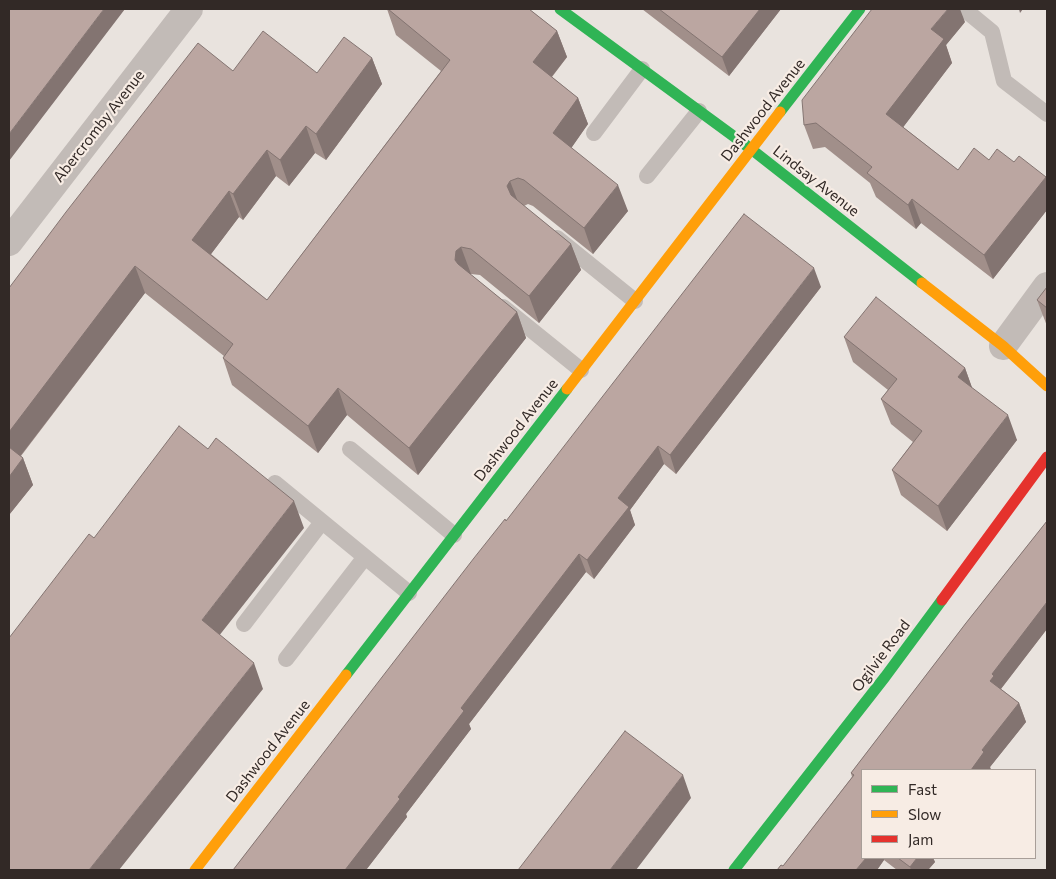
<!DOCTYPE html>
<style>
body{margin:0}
#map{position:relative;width:1056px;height:879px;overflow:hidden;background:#e9e3de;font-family:Commissioner,sans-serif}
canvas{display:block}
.frame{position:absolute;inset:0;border:10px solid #322926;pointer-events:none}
.legend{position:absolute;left:861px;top:769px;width:175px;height:90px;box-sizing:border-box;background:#f7ece4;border:1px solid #a89e98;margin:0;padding:6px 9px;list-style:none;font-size:15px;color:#322926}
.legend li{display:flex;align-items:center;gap:10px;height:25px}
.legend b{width:25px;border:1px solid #a89e98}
</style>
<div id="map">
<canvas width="1056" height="879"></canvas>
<div class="frame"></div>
<ul class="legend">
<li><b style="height:6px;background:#30b455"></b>Fast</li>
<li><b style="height:6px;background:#ff9f0a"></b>Slow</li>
<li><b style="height:6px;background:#e5322d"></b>Jam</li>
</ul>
</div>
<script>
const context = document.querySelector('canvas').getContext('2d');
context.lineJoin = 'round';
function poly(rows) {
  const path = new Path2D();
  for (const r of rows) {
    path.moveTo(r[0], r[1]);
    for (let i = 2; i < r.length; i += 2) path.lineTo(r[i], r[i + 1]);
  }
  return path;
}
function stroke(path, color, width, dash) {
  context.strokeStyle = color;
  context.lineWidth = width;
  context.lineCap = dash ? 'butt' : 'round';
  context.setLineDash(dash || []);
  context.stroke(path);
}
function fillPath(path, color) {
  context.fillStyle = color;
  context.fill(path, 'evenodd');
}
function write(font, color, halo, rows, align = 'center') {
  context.font = font + ' Commissioner,sans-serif';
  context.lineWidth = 4.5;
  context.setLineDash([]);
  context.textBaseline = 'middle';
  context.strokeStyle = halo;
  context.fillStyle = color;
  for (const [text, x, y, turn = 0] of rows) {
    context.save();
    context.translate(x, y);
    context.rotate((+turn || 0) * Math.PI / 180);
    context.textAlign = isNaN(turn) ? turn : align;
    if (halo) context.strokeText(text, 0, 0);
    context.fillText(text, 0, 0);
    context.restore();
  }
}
const lane = poly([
 [964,9,992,32,1004,81,1047,114],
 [594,133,642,69],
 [647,176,699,111],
 [557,238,635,301],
 [503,307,581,370],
 [350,449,454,535],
 [275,483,409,593],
 [244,624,322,522],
 [286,659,365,557]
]);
const street = poly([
 [9,242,189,9],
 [1003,346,1047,286]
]);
const fast = poly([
 [560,9,751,149,922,283],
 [780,112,860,9],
 [346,675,567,389],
 [734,870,885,677,942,600]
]);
const slow = poly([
 [922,283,1003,346,1047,386],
 [567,389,780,112],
 [195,870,346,675]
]);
const jam = poly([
 [942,600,1047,457]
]);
const wall = poly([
 [387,9,529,9,557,31,567,57,552,77,578,98,588,124,571,148,628,211,593,254,533,206,528,204,524,206,571,244,581,270,539,323,480,275,471,274,470,274,517,312,526,338,418,475,347,415,318,453,232,385,223,358,224,356,145,293,21,456,23,458,33,485,9,515,9,288,233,71,317,73,372,58,382,84,326,160,315,153,289,186,276,176,243,220,239,217,211,254,267,300,441,71,396,35],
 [642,9,781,9,729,76],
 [965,22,946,45,952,63,903,127,958,170,989,160,1014,162,1047,181,1047,210,993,279,921,223,916,229,876,197,870,183,825,147,813,149,804,125],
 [821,287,676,474,664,464,630,510,635,525,594,579,586,572,469,724,471,729,406,814,407,817,366,870,233,870,506,521],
 [1047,287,1047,326,1037,300],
 [844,337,965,368,972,388,1017,440,947,531,901,495,892,470,913,442,891,424,881,399,888,390,853,362],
 [1047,521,1047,629,1001,689,1019,703,1026,722,990,767,991,770,862,770,862,858,933,858,935,862,928,870,897,870,884,860,877,870,777,870,781,865,783,866,852,777,851,773,966,623]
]);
const shadedWall = poly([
 [104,9,125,9,9,161,9,134],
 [760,9,781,9,729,76,722,57],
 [948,9,960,9,965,22,946,45,952,63,895,138,886,114,931,29],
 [1019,9,1023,9,1020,13],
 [557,31,567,57,542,89,533,62],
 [372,58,382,84,326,160,316,134],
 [578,98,588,124,563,160,553,133],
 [306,126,315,153,289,186,280,160],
 [267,150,276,176,243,220,233,194],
 [1046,177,1047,181,1047,210,993,279,984,255],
 [510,181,520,207,517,213,507,186],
 [618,185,628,211,593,254,584,228],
 [229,191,239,217,202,266,192,240],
 [912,199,921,223,916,229,908,205],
 [571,244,581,270,539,323,529,296],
 [461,247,471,274,466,277,455,260,456,251],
 [135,266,145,293,11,468,9,460,9,432],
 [814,268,821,287,676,474,670,455],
 [517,312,526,338,418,475,409,448],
 [965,368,974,393,958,377],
 [338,388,347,415,318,453,308,426],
 [1008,415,1017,440,947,531,938,506],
 [658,446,664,464,630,510,635,525,594,579,587,560,618,498],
 [23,458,33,485,9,515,9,477],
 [294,501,304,528,211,646,202,620],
 [579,554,586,572,469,724,471,729,406,814,407,817,366,870,345,870,461,708],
 [1047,602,1047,629,1000,690,990,681,992,674],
 [254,663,263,689,119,870,89,870],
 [1019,703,1026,722,990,767,991,770,971,770,982,750],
 [683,775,691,798,636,870,610,870],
 [866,858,884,858,884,860,877,870,856,870],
 [917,858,933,858,935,862,928,870,911,870,910,867]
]);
const building = poly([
 [9,9,104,9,9,134,9,9],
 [388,9,529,9,557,31,533,62,578,98,553,133,618,185,584,228,524,180,518,178,510,181,507,186,511,195,571,244,529,296,471,249,461,247,456,251,455,260,458,264,517,312,409,448,338,388,308,426,223,358,233,344,135,266,9,432,9,288,66,212,198,43,233,71,263,31,317,73,344,37,372,58,316,134,306,126,280,160,267,150,233,194,229,191,192,240,267,300,450,60,388,9],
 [659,9,760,9,722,57,659,9],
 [872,9,948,9,931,29,944,39,886,114,958,170,974,148,989,160,997,149,1014,162,1019,156,1046,177,984,255,912,199,908,205,867,173,872,167,816,123,804,125,802,100,872,9],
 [744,214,814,268,670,455,658,446,618,498,629,507,587,560,579,554,461,708,464,711,398,797,400,799,345,870,233,870,474,558,505,519,506,521,744,214],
 [1047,287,1047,308,1037,300,1047,287],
 [876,297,965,368,958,377,1008,415,938,506,892,470,922,431,881,399,897,379,844,337,876,297],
 [179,426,208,449,216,438,294,501,202,620,254,663,89,870,9,870,9,638,89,534,94,538,179,426],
 [9,447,23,458,9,477,9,447],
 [1047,521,1047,602,992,674,994,676,990,681,1019,703,982,750,984,752,971,770,862,770,862,858,866,858,856,870,777,870,781,865,783,866,854,775,851,773,966,623,1047,521],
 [625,731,683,775,610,870,518,870,625,731],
 [898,858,917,858,910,867,898,858]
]);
const streetNames = [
 ["Dashwood Avenue",763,110,-52],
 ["Abercromby Avenue",99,126,-52],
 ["Lindsay Avenue",816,181,38],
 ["Dashwood Avenue",516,430,-52],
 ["Ogilvie Road",881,656,-53],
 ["Dashwood Avenue",268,751,-52]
];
stroke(lane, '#c2bbb7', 16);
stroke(street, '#c2bbb7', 28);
stroke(fast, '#30b455', 11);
stroke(slow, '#ff9f0a', 11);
stroke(jam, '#e5322d', 11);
fillPath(wall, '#a18f8a');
fillPath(shadedWall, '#837471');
fillPath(building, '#bba6a1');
stroke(building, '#837471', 1);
write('15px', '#322926', '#f7ece4', streetNames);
</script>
